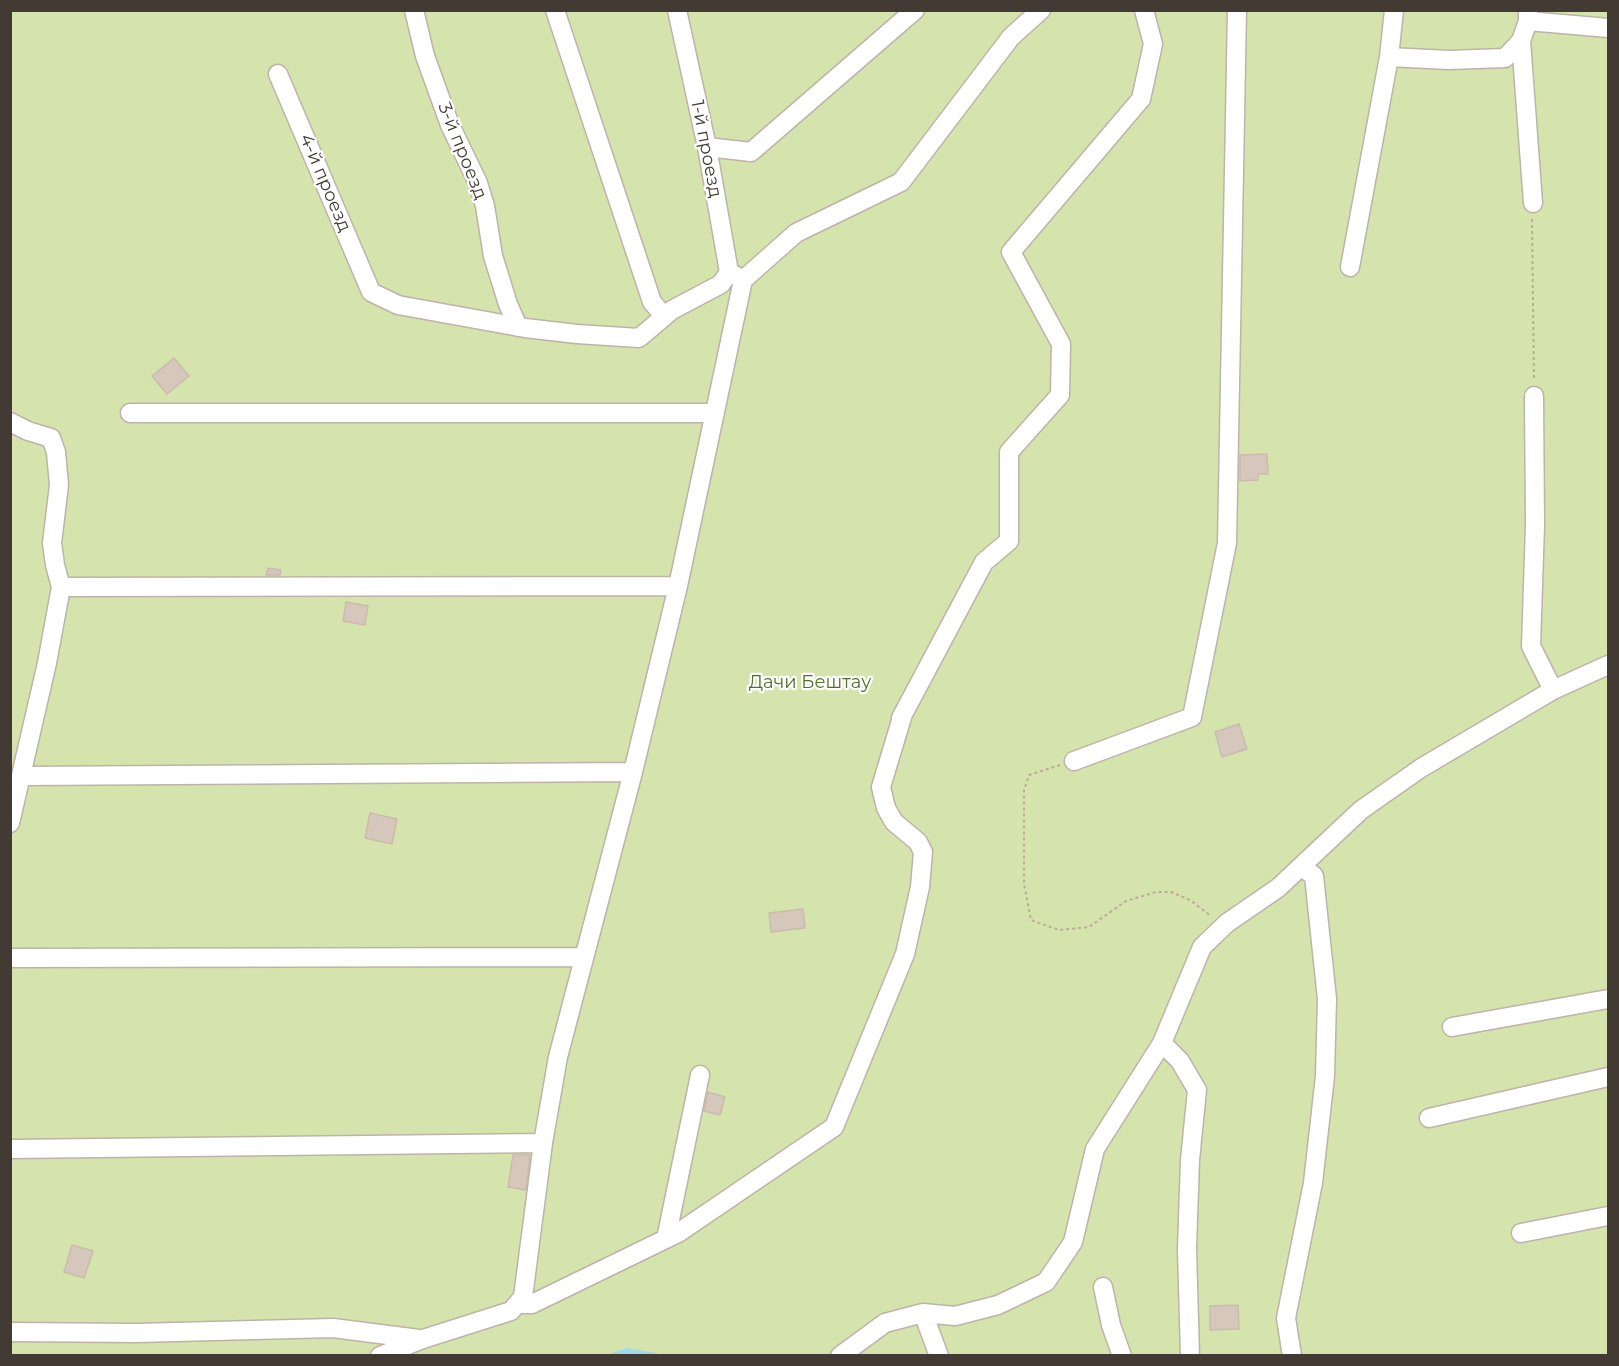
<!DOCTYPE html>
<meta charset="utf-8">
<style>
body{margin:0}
#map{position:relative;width:1619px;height:1366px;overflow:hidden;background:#f1eae2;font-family:Montserrat,sans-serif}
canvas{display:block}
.frame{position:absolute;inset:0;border:12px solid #423a33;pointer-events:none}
</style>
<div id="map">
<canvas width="1619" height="1366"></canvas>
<div class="frame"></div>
</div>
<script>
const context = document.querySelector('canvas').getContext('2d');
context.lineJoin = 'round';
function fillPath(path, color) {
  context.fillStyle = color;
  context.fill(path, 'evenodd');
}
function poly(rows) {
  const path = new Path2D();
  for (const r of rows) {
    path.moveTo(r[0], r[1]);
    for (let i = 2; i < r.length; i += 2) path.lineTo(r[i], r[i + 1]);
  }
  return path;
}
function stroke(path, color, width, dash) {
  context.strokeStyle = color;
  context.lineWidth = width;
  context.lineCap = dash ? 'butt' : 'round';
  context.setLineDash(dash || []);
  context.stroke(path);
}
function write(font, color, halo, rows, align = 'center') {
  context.font = font + ' Montserrat,sans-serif';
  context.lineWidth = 4.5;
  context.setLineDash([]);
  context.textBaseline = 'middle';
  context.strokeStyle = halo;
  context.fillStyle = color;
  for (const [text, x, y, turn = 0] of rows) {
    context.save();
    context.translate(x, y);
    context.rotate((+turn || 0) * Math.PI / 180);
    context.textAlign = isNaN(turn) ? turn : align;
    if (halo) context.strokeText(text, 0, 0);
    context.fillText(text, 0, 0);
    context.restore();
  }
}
const green = poly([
 [11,11,1608,11,1608,1355,11,1355]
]);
const water = poly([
 [626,1348,656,1353,659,1355,607,1355]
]);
const building = poly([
 [174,358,189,376,167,394,152,376,174,358],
 [1267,454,1268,474,1258,474,1258,480,1240,481,1240,455,1267,454],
 [268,568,281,570,280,575,266,575,268,568],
 [346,602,368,606,365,625,343,621,346,602],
 [1239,724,1247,749,1222,757,1215,732,1239,724],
 [370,813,397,819,392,844,365,838,370,813],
 [803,909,805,928,771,932,769,913,803,909],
 [708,1092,725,1097,720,1115,704,1111,708,1092],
 [513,1155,530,1155,526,1190,508,1187,513,1155],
 [72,1245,93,1251,84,1278,64,1272,72,1245],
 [1238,1305,1239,1329,1210,1330,1210,1306,1238,1305]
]);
const path = poly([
 [1532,219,1534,381],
 [1060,765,1029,775,1024,790,1024,884,1031,920,1059,930,1089,927,1126,901,1156,892,1171,892,1190,900,1211,916]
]);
const minor = poly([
 [414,10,425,56,450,125,478,183,485,206,493,256,508,304,518,327],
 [555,10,652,302,664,316],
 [677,10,707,147,729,272,738,277],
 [1528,21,1608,28],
 [1521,41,1533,203],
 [1389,57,1449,60,1505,58,1521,41,1528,21,1528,10],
 [278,74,371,292,398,305,525,328,577,334,639,338,672,310,721,284,729,272],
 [707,147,751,152,915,10],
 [1350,267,1389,57,1394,10],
 [1534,396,1535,525,1531,646,1553,690],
 [130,413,715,413],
 [10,422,28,431,51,438,56,452,59,485,52,543,55,565,61,587,47,663,10,823],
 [61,587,678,586],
 [901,718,984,562,1009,541,1009,452,1060,395,1061,344,1011,252,1141,99,1153,44,1144,10],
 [1074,761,1192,717,1227,543,1237,10],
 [23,776,633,772],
 [10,958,583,957],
 [1452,1027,1608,999],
 [1162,1043,1180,1061,1197,1090,1190,1160,1187,1249,1190,1356],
 [1429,1118,1608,1077],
 [10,1149,543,1143],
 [1521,1233,1608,1216],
 [666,1239,700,1075],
 [1103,1287,1111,1325,1122,1356],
 [517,1304,532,1304,678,1233,834,1127,905,954,920,887,923,852,918,842,894,822,886,808,881,787,903,714],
 [923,1313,939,1356],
 [10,1332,136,1333,333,1328,419,1339],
 [380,1356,423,1339,511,1311,523,1297,543,1143,558,1057,633,772,678,586,743,280,796,233,901,182,1011,37,1041,10],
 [840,1356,885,1323,923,1313,955,1316,998,1305,1046,1282,1073,1242,1095,1149,1162,1043,1202,947,1227,923,1278,888,1361,810,1421,768,1553,690,1608,665],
 [1292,1356,1286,1318,1313,1183,1325,1076,1327,999,1314,876,1302,867]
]);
const streetNames = [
 ["1-й проезд",706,149,79],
 ["3-й проезд",462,151,68],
 ["4-й проезд",325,183,67]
];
const parkNames = [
 ["Дачи Бештау",810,683]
];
fillPath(green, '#d4e4ac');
fillPath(water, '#9fd9ed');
fillPath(building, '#d5c7bb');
stroke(building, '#ccbbac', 1.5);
stroke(minor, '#beb3a9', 21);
stroke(path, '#bdaa97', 2, [3, 3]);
stroke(minor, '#fff', 18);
write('18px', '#423a33', '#fff', streetNames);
write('18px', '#507129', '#fff', parkNames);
</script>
